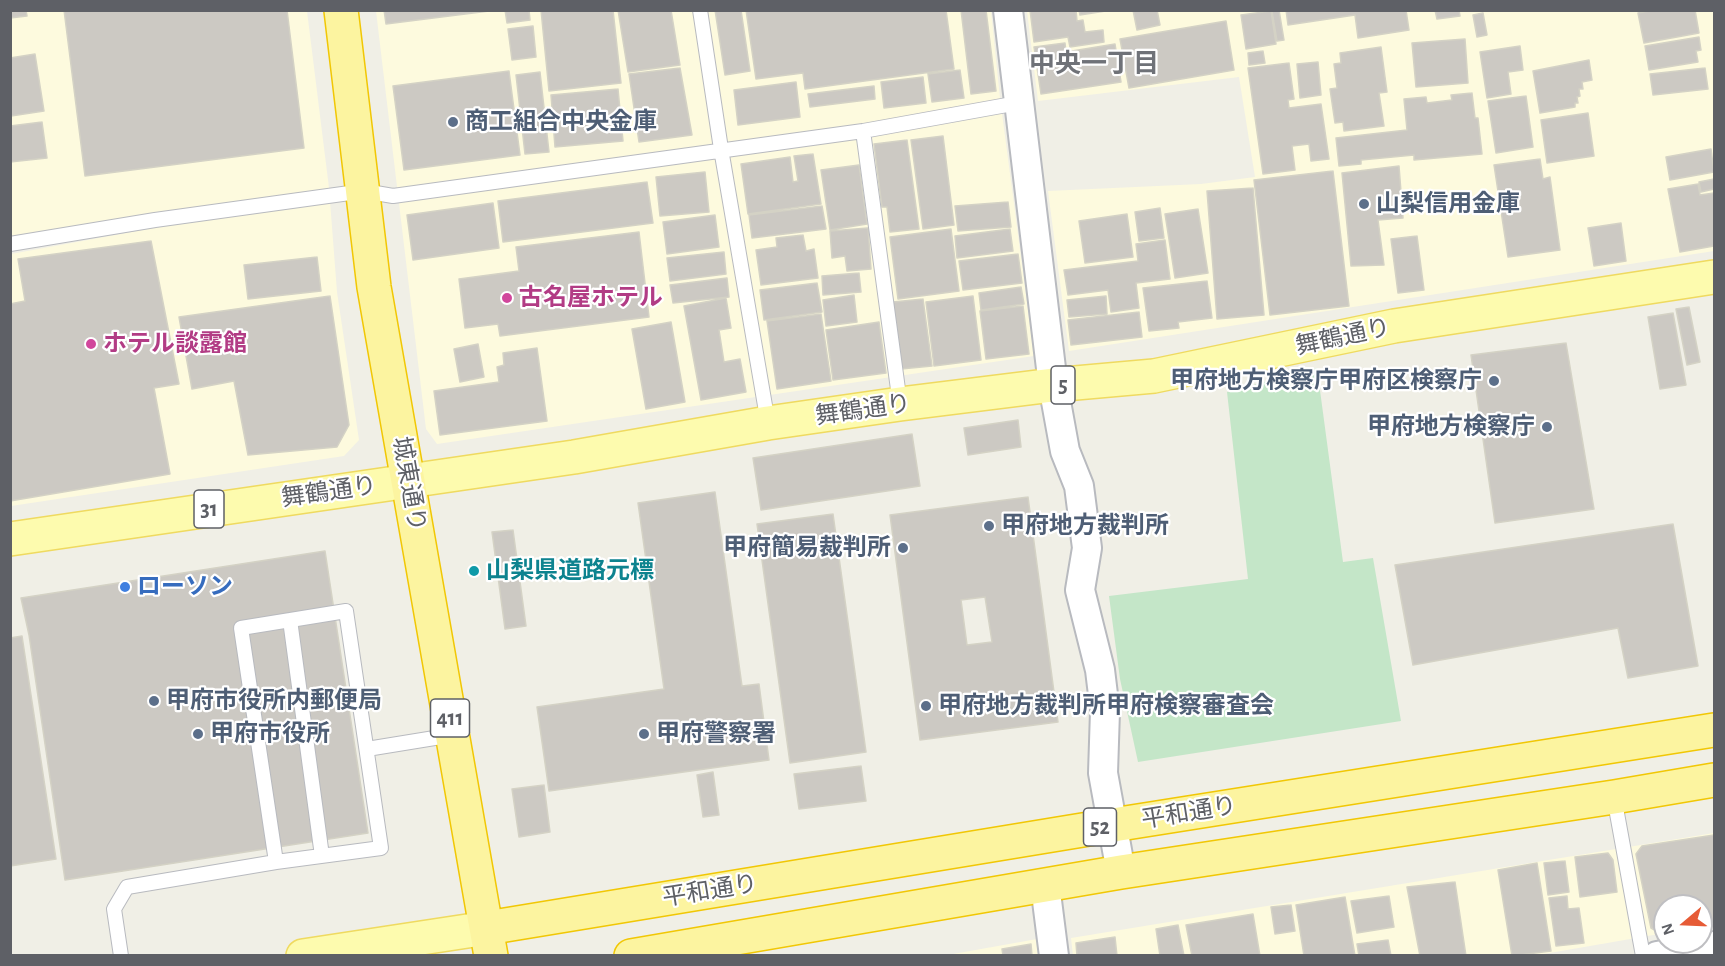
<!DOCTYPE html>
<meta charset="utf-8">
<style>
body{margin:0}
#map{position:relative;width:1725px;height:966px;overflow:hidden;background:#f0efe6;font-family:"Alegreya Sans",sans-serif}
canvas{display:block}
.frame{position:absolute;inset:0;border:12px solid #5e6066;pointer-events:none}
.north{position:absolute;left:1653px;top:894px;width:60px;height:60px;box-sizing:border-box;background:#fff;border:2px solid #bfbfc2;border-radius:50%;rotate:251deg;font-size:16px;font-weight:700;line-height:24px;text-align:center;color:#5e6066}
.north::after{content:'';display:block;margin:auto;width:21px;height:27px;background:#e65b36;clip-path:polygon(50% 0,100% 100%,50% 72%,0 100%)}
</style>
<div id="map">
<canvas width="1725" height="966"></canvas>
<div class="frame"></div>
<div class="north">N</div>
</div>
<script>
const context = document.querySelector('canvas').getContext('2d');
context.lineJoin = 'round';
function fillPath(path, color) {
  context.fillStyle = color;
  context.fill(path, 'evenodd');
}
function poly(rows) {
  const path = new Path2D();
  for (const r of rows) {
    path.moveTo(r[0], r[1]);
    for (let i = 2; i < r.length; i += 2) path.lineTo(r[i], r[i + 1]);
  }
  return path;
}
function stroke(path, color, width, dash) {
  context.strokeStyle = color;
  context.lineWidth = width;
  context.lineCap = dash ? 'butt' : 'round';
  context.setLineDash(dash || []);
  context.stroke(path);
}
function write(font, color, halo, rows, align = 'center') {
  context.font = font + ' "Alegreya Sans","Noto Sans JP",sans-serif';
  context.lineWidth = 4.5;
  context.setLineDash([]);
  context.textBaseline = 'middle';
  context.strokeStyle = halo;
  context.fillStyle = color;
  for (const [text, x, y, turn = 0] of rows) {
    context.save();
    context.translate(x, y);
    context.rotate((+turn || 0) * Math.PI / 180);
    context.textAlign = isNaN(turn) ? turn : align;
    if (halo) context.strokeText(text, 0, 0);
    context.fillText(text, 0, 0);
    context.restore();
  }
}
const commercial = poly([
 [11,11,307,11,329,188,337,292,359,440,344,456,11,506,11,254,159,227,154,213,11,237],
 [376,11,991,11,1000,98,1034,356,437,444,426,429],
 [1027,11,1714,11,1714,251,1069,351,1048,191,1201,184,1255,177,1239,77,1038,101],
 [1714,833,1714,925,1701,927,1701,906,1665,906,1665,933,1538,955,1073,956,1071,938],
 [1037,939,1038,955,942,956]
]);
const green = poly([
 [1317,368,1343,562,1373,558,1401,721,1138,762,1120,679,1109,596,1248,579,1227,392]
]);
const building = poly([
 [10,10,26,10,27,16,10,18,10,10],
 [64,10,287,10,304,148,85,176,64,10],
 [384,10,497,10,386,24,384,10],
 [505,10,529,10,530,20,507,23,505,10],
 [541,10,613,10,621,83,549,91,541,10],
 [618,10,671,10,680,65,628,72,618,10],
 [715,10,741,10,750,71,725,75,715,10],
 [746,10,946,10,954,69,805,89,803,73,756,79,746,10],
 [961,10,986,10,996,91,971,94,961,10],
 [1030,10,1076,10,1077,21,1083,20,1085,32,1103,30,1104,42,1070,47,1068,37,1034,42,1030,10],
 [1079,10,1112,10,1080,15,1079,10],
 [1133,10,1157,10,1160,25,1137,30,1133,10],
 [1279,10,1284,40,1277,41,1272,11,1279,10],
 [1286,10,1406,10,1409,30,1358,38,1355,15,1288,25,1286,10],
 [1435,10,1459,10,1460,16,1437,19,1435,10],
 [1655,10,1695,10,1699,33,1644,43,1638,13,1655,10],
 [1271,11,1276,44,1246,49,1241,15,1271,11],
 [1483,13,1487,35,1477,37,1473,15,1483,13],
 [1226,21,1234,70,1129,88,1120,39,1226,21],
 [533,26,536,57,512,60,508,29,533,26],
 [1699,37,1701,50,1696,51,1698,62,1649,70,1645,46,1699,37],
 [1465,39,1468,83,1416,87,1412,43,1465,39],
 [1065,43,1066,52,1115,44,1121,82,1041,94,1034,47,1065,43],
 [1520,46,1523,70,1508,72,1511,94,1487,98,1480,52,1520,46],
 [1381,47,1387,92,1379,93,1384,126,1344,131,1343,122,1335,123,1330,89,1337,88,1334,64,1341,63,1340,53,1381,47],
 [1263,51,1265,63,1249,65,1248,53,1263,51],
 [35,54,44,111,11,116,10,58,35,54],
 [1589,60,1592,80,1582,82,1583,89,1579,89,1580,96,1577,97,1578,103,1575,103,1575,107,1540,113,1533,71,1589,60],
 [1318,62,1321,95,1300,98,1297,64,1318,62],
 [1289,63,1294,99,1288,100,1289,108,1321,104,1329,159,1311,161,1309,144,1292,146,1295,170,1263,174,1248,68,1289,63],
 [680,68,692,135,639,142,629,74,680,68],
 [1705,68,1708,89,1653,95,1650,74,1705,68],
 [960,70,964,98,932,102,928,74,960,70],
 [509,71,520,155,404,170,393,86,509,71],
 [540,72,549,152,525,154,516,75,540,72],
 [923,77,926,103,884,108,881,82,923,77],
 [796,82,800,117,738,125,734,90,796,82],
 [874,86,875,99,810,107,808,94,874,86],
 [618,89,623,141,555,147,551,95,618,89],
 [1472,93,1475,118,1478,118,1482,154,1414,160,1414,155,1361,160,1361,164,1339,166,1336,138,1407,130,1404,99,1426,97,1427,103,1452,100,1451,95,1472,93],
 [1526,96,1533,147,1496,153,1488,101,1526,96],
 [1588,113,1594,156,1547,163,1541,120,1588,113],
 [42,122,47,158,10,162,10,126,42,122],
 [943,136,954,225,923,229,911,140,943,136],
 [907,140,919,229,890,232,887,207,882,207,874,144,907,140],
 [1711,149,1714,172,1670,180,1666,157,1711,149],
 [813,154,821,204,748,214,741,164,790,157,793,182,798,181,794,156,813,154],
 [1540,159,1543,179,1550,177,1560,250,1508,257,1494,165,1540,159],
 [859,165,867,224,830,230,821,170,859,165],
 [1399,166,1403,218,1378,220,1384,265,1351,266,1342,173,1399,166],
 [1333,171,1349,306,1270,315,1254,180,1333,171],
 [705,172,709,212,660,216,656,177,705,172],
 [1714,179,1714,189,1701,192,1699,182,1714,179],
 [647,182,653,223,503,242,498,201,647,182],
 [1698,184,1700,195,1714,193,1714,246,1680,252,1668,189,1698,184],
 [1253,188,1264,315,1217,319,1207,191,1253,188],
 [1008,202,1011,227,958,231,955,206,1008,202],
 [493,203,499,248,413,260,407,215,493,203],
 [822,206,826,229,752,238,749,215,822,206],
 [1160,208,1164,238,1139,241,1135,212,1160,208],
 [1198,209,1208,273,1175,278,1165,214,1198,209],
 [1127,214,1133,257,1085,263,1079,221,1127,214],
 [715,215,719,247,667,254,663,222,715,215],
 [1621,223,1626,261,1594,266,1588,228,1621,223],
 [868,228,871,269,847,271,845,256,832,258,830,231,868,228],
 [951,229,959,291,898,299,890,237,951,229],
 [1010,229,1013,251,957,258,955,236,1010,229],
 [639,232,649,317,500,336,498,324,465,328,459,279,519,271,516,247,639,232],
 [803,235,806,251,814,249,818,278,761,285,756,250,777,247,776,238,803,235],
 [1417,236,1424,290,1398,293,1391,239,1417,236],
 [1165,240,1170,279,1136,283,1139,308,1111,312,1108,290,1068,295,1064,270,1138,261,1136,244,1165,240],
 [151,241,179,384,154,388,170,474,10,501,10,304,25,301,18,259,151,241],
 [724,252,726,274,670,281,667,258,724,252],
 [1018,254,1022,283,963,290,959,261,1018,254],
 [317,257,321,291,248,299,244,265,317,257],
 [859,273,861,292,823,295,822,276,859,273],
 [727,278,729,297,673,303,670,285,727,278],
 [1207,281,1212,318,1178,322,1179,328,1149,331,1143,288,1207,281],
 [817,283,822,312,764,320,760,290,817,283],
 [1021,287,1024,304,981,310,979,293,1021,287],
 [854,295,857,322,826,326,823,300,854,295],
 [330,296,349,425,337,447,248,455,234,381,192,389,179,317,330,296],
 [973,296,981,360,934,366,926,302,973,296],
 [1106,296,1107,314,1069,317,1067,300,1106,296],
 [726,298,731,328,719,330,724,362,740,359,746,392,701,400,684,306,726,298],
 [923,299,932,366,901,369,893,302,923,299],
 [1023,306,1029,354,986,359,980,311,1023,306],
 [1689,307,1700,362,1687,365,1676,309,1689,307],
 [1139,312,1142,337,1071,345,1068,320,1139,312],
 [1673,313,1686,385,1660,389,1648,317,1673,313],
 [821,314,831,381,777,389,767,321,821,314],
 [671,322,685,402,646,409,632,329,671,322],
 [879,322,886,373,833,380,826,330,879,322],
 [1566,343,1594,509,1495,523,1471,355,1566,343],
 [478,344,484,377,460,382,454,349,478,344],
 [537,348,547,421,440,435,434,391,499,382,497,367,504,365,503,353,537,348],
 [1018,420,1021,447,968,455,964,428,1018,420],
 [912,434,920,486,761,510,753,458,912,434],
 [715,492,742,686,759,684,769,760,549,791,537,707,664,689,638,503,715,492],
 [1028,497,1058,722,920,740,890,515,1028,497],
 [985,597,992,642,967,645,961,600,985,597],
 [833,514,866,752,790,763,757,524,833,514],
 [1673,524,1698,666,1628,678,1618,628,1413,665,1395,565,1673,524],
 [513,530,526,626,505,629,492,532,513,530],
 [325,551,368,833,65,880,29,635,21,598,325,551],
 [22,636,56,859,10,866,10,638,22,636],
 [861,766,866,801,799,809,794,774,861,766],
 [713,772,719,815,703,817,697,775,713,772],
 [544,785,550,832,519,837,512,789,544,785],
 [1714,835,1714,922,1701,925,1701,906,1665,906,1665,932,1660,933,1651,928,1636,854,1642,846,1714,835],
 [1608,853,1613,860,1617,892,1580,897,1575,857,1608,853],
 [1565,861,1569,892,1548,895,1544,863,1565,861],
 [1537,863,1551,951,1512,956,1498,870,1537,863],
 [1455,882,1466,956,1420,956,1407,887,1455,882],
 [1389,896,1394,927,1357,933,1351,901,1389,896],
 [1567,896,1568,909,1579,908,1584,943,1556,946,1549,898,1567,896],
 [1345,897,1355,956,1304,956,1296,905,1345,897],
 [1291,905,1295,931,1275,934,1271,907,1291,905],
 [1253,914,1260,956,1192,956,1186,925,1253,914],
 [1178,925,1184,956,1160,956,1156,929,1178,925],
 [1115,937,1117,956,1077,956,1076,943,1115,937],
 [1388,940,1391,956,1359,956,1357,944,1388,940],
 [1031,944,1032,956,1003,956,1002,949,1031,944]
]);
const service = poly([
 [700,10,721,149,768,423],
 [863,131,900,404],
 [10,244,155,220,364,191,393,196,863,131,1018,103],
 [290,620,322,856],
 [367,749,453,735],
 [1614,797,1643,956],
 [121,956,114,909,127,887,276,862,381,848,346,611,241,628,276,862]
]);
const minor = poly([
 [1008,10,1053,385,1065,451,1079,486,1087,548,1080,590,1100,670,1105,711,1103,773,1121,872],
 [1045,885,1054,956],
 [1657,956,1714,946]
]);
const primary = poly([
 [10,539,574,457,768,423,900,404,1053,385,1154,376,1394,326,1714,277],
 [303,956,487,928]
]);
const trunk = poly([
 [341,10,374,287,491,956],
 [487,928,1113,825,1714,730],
 [631,956,1121,872,1614,797,1714,780]
]);
const markers = [
 [453,122,6,"#5c6f8a"],
 [1364,204,6,"#5c6f8a"],
 [507,298,6,"#d1479c"],
 [91,344,6,"#d1479c"],
 [1494,381,6,"#5c6f8a"],
 [1547,427,6,"#5c6f8a"],
 [989,526,6,"#5c6f8a"],
 [903,548,6,"#5c6f8a"],
 [474,571,6,"#0f9aa8"],
 [125,587,6,"#3f7fe0"],
 [154,701,6,"#5c6f8a"],
 [926,706,6,"#5c6f8a"],
 [198,734,6,"#5c6f8a"],
 [644,734,6,"#5c6f8a"]
];
const shields = [
 [1063,385,24],
 [209,509,30],
 [450,718,39],
 [1100,827,33]
];
const shieldNames = [
 ["5",1063,385],
 ["31",209,509],
 ["411",450,718],
 ["52",1100,827]
];
const serviceNames = [
 ["商工組合中央金庫",465,122],
 ["山梨信用金庫",1376,204],
 ["甲府地方検察庁甲府区検察庁",1482,381,"right"],
 ["甲府地方検察庁",1535,427,"right"],
 ["甲府地方裁判所",1001,526],
 ["甲府簡易裁判所",891,548,"right"],
 ["甲府市役所内郵便局",166,701],
 ["甲府地方裁判所甲府検察審査会",938,706],
 ["甲府市役所",210,734],
 ["甲府警察署",656,734]
];
const hotelNames = [
 ["古名屋ホテル",519,298],
 ["ホテル談露館",103,344]
];
const streetNames = [
 ["舞鶴通り",1343,337,-12],
 ["舞鶴通り",863,410,-8],
 ["城東通り",409,484,80],
 ["舞鶴通り",329,492,-8],
 ["平和通り",1189,813,-9],
 ["平和通り",710,891,-9]
];
const cultureNames = [
 ["山梨県道路元標",486,571]
];
const shopNames = [
 ["ローソン",137,587]
];
const neighbourhoodNames = [
 ["中央一丁目",1094,64]
];
fillPath(commercial, '#fdfade');
fillPath(green, '#c4e6c8');
fillPath(building, '#ccc9c3');
stroke(building, '#d4d2c5', 1.5);
stroke(service, '#b8babf', 16);
stroke(minor, '#b8babf', 32);
stroke(primary, '#efda60', 36);
stroke(trunk, '#f1c705', 36);
stroke(service, '#fff', 14);
stroke(minor, '#fff', 28);
stroke(primary, '#fdfbae', 33);
stroke(trunk, '#fcf4a0', 33);
for (const [x, y, r, color] of markers) {
  const dot = new Path2D();
  dot.arc(x, y, r, 0, 2 * Math.PI);
  context.fillStyle = color;
  context.fill(dot);
  stroke(dot, '#fff', 2);
}
for (const [x, y, w] of shields) {
  const box = new Path2D();
  box.roundRect(x - w / 2, y - 19, w, 38, 4.5);
  context.fillStyle = '#fff';
  context.fill(box);
  stroke(box, '#5e6066', 1.5);
}
write('bold 22px', '#5e6066', null, shieldNames);
write('bold 24px', '#4e5e75', '#fff', serviceNames, 'left');
write('bold 24px', '#b23c85', '#fff', hotelNames, 'left');
write('24px', '#5e6066', '#fff', streetNames);
write('bold 24px', '#0d838f', '#fff', cultureNames, 'left');
write('bold 24px', '#366cbe', '#fff', shopNames, 'left');
write('bold 26px', '#6f7278', '#fff', neighbourhoodNames);
</script>
